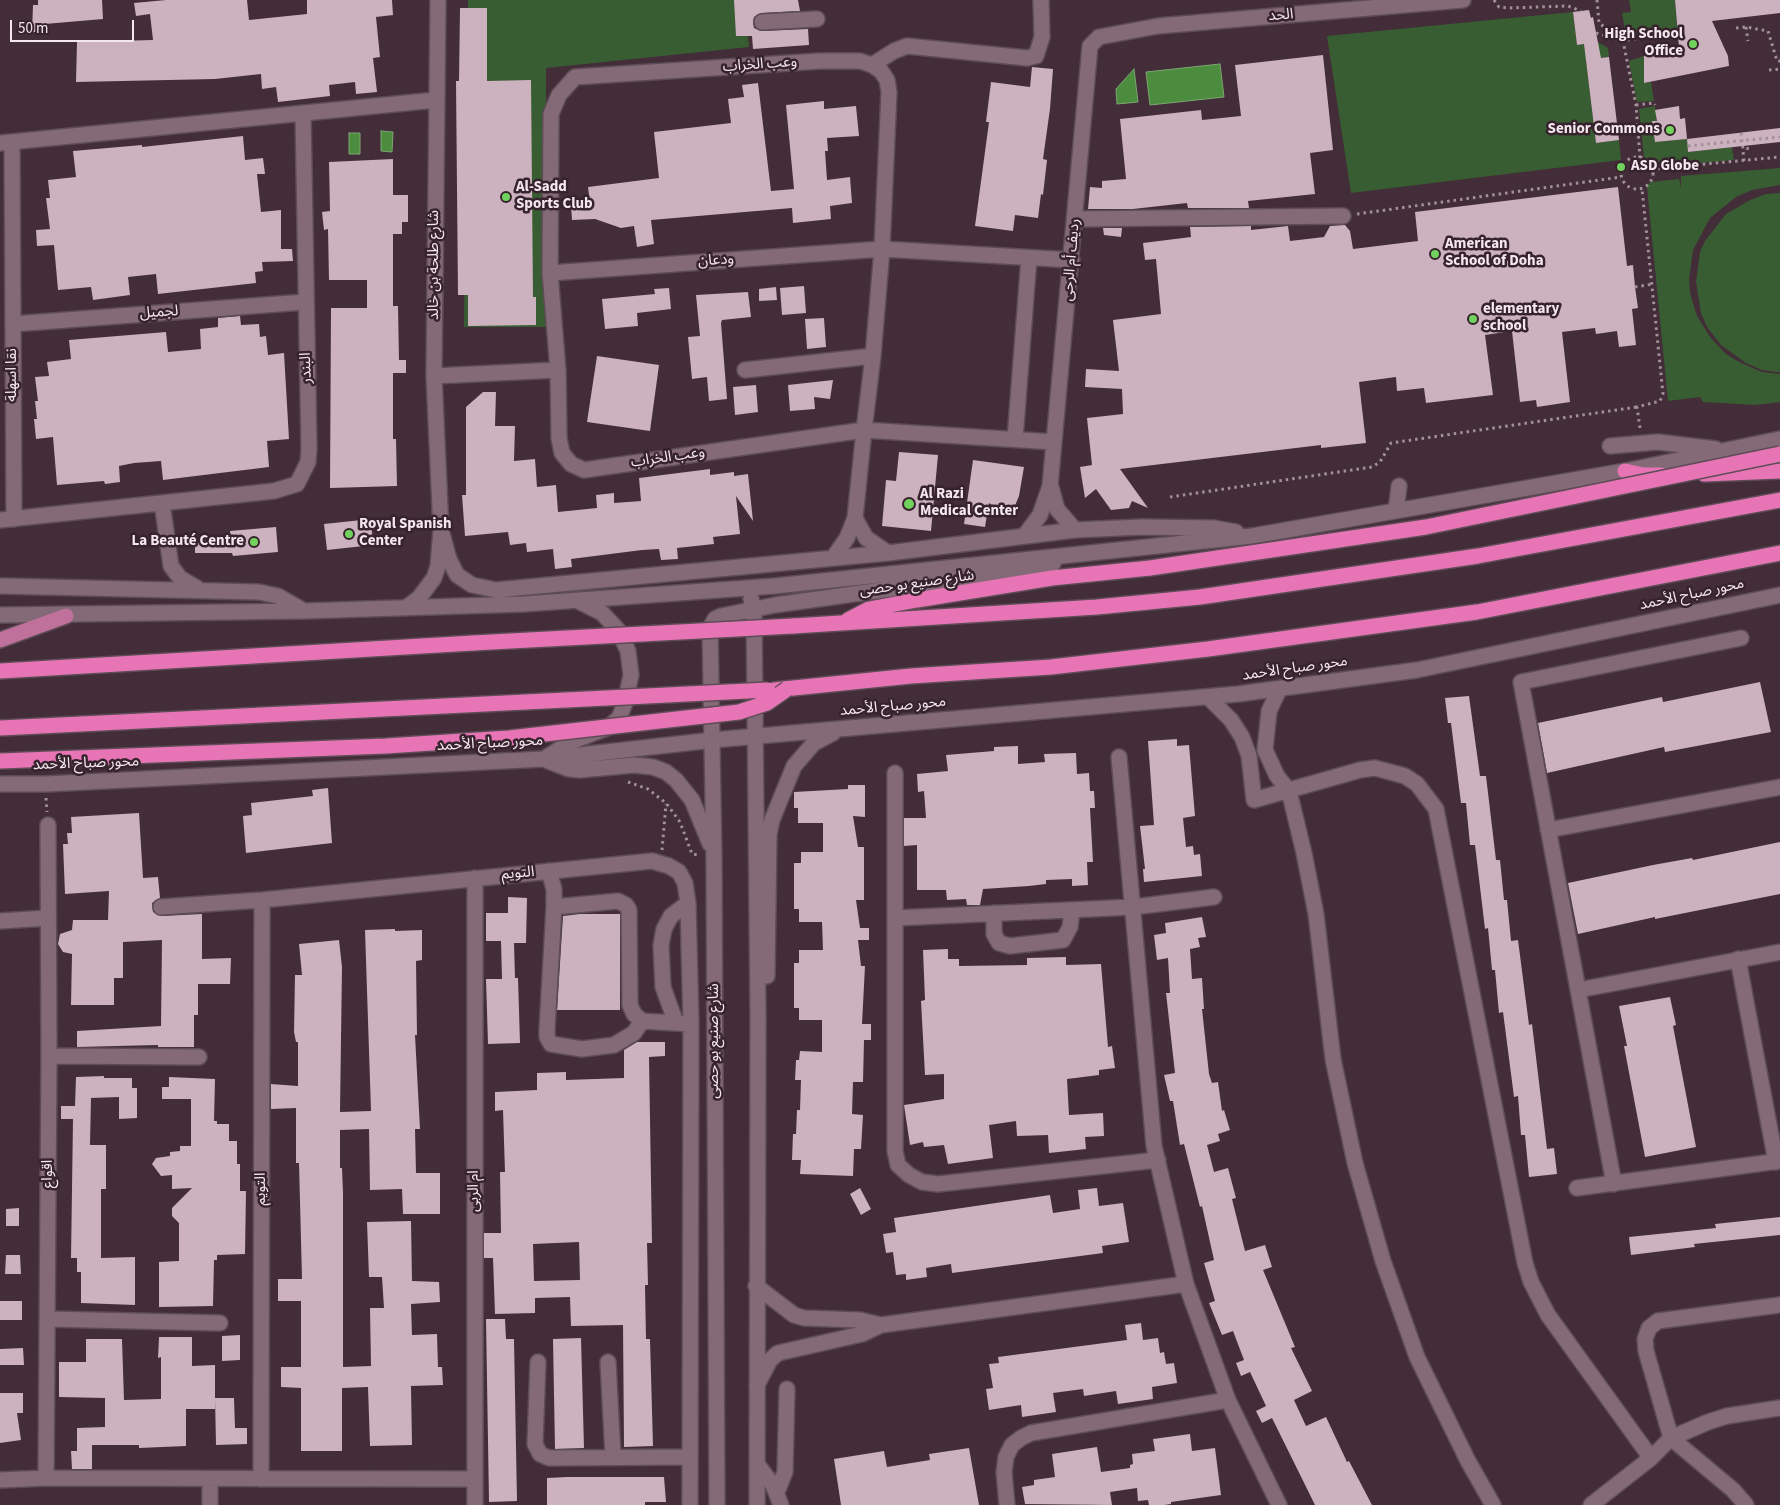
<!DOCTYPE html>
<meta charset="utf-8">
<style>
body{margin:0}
#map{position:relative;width:1780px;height:1505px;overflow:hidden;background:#422d38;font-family:"Source Sans 3",sans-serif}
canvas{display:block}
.scale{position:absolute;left:10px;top:20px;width:124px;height:22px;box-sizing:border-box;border:2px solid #f5e7ee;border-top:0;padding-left:6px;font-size:15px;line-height:18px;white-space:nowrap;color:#f5e7ee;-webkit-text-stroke:4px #37232e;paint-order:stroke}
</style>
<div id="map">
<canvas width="1780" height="1505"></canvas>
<div class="scale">50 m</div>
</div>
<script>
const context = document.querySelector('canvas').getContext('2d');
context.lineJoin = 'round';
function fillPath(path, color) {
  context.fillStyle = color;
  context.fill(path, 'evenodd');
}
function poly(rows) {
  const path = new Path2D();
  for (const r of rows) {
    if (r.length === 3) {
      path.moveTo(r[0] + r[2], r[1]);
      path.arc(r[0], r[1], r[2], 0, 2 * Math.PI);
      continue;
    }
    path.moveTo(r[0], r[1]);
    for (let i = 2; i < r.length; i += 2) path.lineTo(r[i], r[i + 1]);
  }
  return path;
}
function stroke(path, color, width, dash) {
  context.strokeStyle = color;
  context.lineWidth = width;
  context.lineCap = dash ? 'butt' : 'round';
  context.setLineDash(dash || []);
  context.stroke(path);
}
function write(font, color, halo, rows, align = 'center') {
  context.font = font + ' "Source Sans 3","Noto Sans Arabic",sans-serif';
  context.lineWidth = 5;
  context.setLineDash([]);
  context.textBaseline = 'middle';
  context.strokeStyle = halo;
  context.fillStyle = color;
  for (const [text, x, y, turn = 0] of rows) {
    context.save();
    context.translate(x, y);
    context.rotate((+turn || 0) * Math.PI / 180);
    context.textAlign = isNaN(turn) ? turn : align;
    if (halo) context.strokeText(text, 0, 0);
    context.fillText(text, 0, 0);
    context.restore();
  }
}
const green = poly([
 [468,0,745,0,749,47,546,68,546,327,464,327],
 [1629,0,1675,0,1677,28,1629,36,1625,30,1622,13,1631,12],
 [1573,12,1577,45,1598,42,1608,48,1609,57,1586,60,1596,143,1619,140,1621,160,1351,193,1327,36],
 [1644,56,1644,83,1651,82,1654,101,1637,102,1629,61],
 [1655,106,1657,121,1652,122,1655,142,1687,139,1689,152,1732,147,1734,160,1651,167,1644,157,1639,109],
 [1780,168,1780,185,1752,190,1736,197,1710,218,1693,250,1689,279,1690,293,1697,316,1710,337,1726,354,1739,362,1762,372,1780,374,1780,402,1755,405,1703,402,1700,397,1668,401,1647,187,1650,182,1679,179,1681,188,1681,176],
 [1780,193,1780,372,1777,372,1762,370,1746,363,1721,345,1707,327,1701,313,1696,282,1700,252,1705,241,1726,214,1750,200,1766,194]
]);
const water = poly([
 [1220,64,1224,97,1150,105,1146,72,1220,64],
 [1134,69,1138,102,1117,104,1116,89,1134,69],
 [381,131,393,132,392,152,381,151,381,131],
 [349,133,360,133,360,154,349,154,349,133]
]);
const building = poly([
 [38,0,102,0,103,19,45,24,46,32,32,32,33,5,38,5],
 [166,0,247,0,249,20,307,14,307,0,392,0,393,15,376,17,380,57,373,58,377,92,356,94,355,82,329,85,330,96,278,102,276,87,262,89,261,74,215,79,76,82,77,42,153,40,150,14,136,16,134,3],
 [734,0,798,0,800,11,761,13,754,17,753,23,754,28,762,31,808,29,809,45,753,49,752,36,736,36],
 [1675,0,1780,0,1780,13,1712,21,1728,56,1729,66,1644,83,1644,56,1679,47],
 [460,8,487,8,487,81,531,80,533,297,536,297,536,325,468,326,468,295,458,295,456,81,459,81],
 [1589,10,1591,18,1593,17,1601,58,1609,57,1619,140,1596,143,1584,44,1577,45,1573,12],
 [1323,55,1333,150,1310,153,1315,194,1248,201,1249,208,1188,208,1187,203,1133,209,1088,209,1090,187,1102,188,1102,181,1126,179,1120,119,1201,110,1202,120,1241,116,1235,65],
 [1032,67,1053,69,1050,109,1043,159,1047,160,1043,195,1041,194,1038,218,1015,215,1013,231,975,226,989,122,986,122,991,82,1030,87],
 [758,83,771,191,794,189,786,105,824,101,824,109,856,106,859,136,827,138,828,151,825,151,827,180,850,177,852,203,830,206,831,219,793,223,792,208,651,220,654,244,637,247,634,226,621,228,595,219,572,220,571,206,590,204,588,187,659,178,654,132,731,123,728,99,744,97,742,85],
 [1679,106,1680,119,1685,118,1687,139,1780,128,1780,142,1688,152,1687,139,1655,142,1652,121,1657,121,1655,110],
 [243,136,245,160,263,158,265,174,257,174,261,212,281,210,281,249,292,249,293,261,262,262,263,271,255,272,256,283,158,294,156,274,128,277,130,295,93,300,91,287,58,290,54,245,37,246,36,230,50,229,46,198,50,198,48,180,76,177,73,151,142,145,142,147],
 [393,159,393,195,408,195,408,222,402,222,402,234,393,234,393,306,398,306,399,360,406,360,406,373,393,373,393,439,396,439,397,486,330,488,331,308,367,308,367,280,329,280,328,229,324,230,322,212,330,211,329,162],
 [1618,187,1627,266,1633,265,1635,287,1638,308,1632,309,1636,345,1619,347,1617,331,1596,334,1595,328,1562,332,1570,402,1537,407,1536,400,1520,402,1512,331,1485,335,1493,395,1426,403,1424,388,1397,391,1396,377,1359,382,1366,443,1321,448,1321,445,1120,469,1148,508,1132,501,1129,508,1111,510,1096,489,1085,498,1080,467,1092,465,1087,418,1123,414,1122,389,1085,387,1086,369,1119,371,1113,320,1161,314,1156,259,1145,260,1143,243,1191,237,1190,227,1251,226,1251,230,1288,226,1290,241,1324,237,1330,226,1345,225,1350,231,1353,249,1418,241,1415,212],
 [1103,228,1122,228,1121,237,1104,235],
 [804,286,806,313,782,315,780,288],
 [776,287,777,300,759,301,759,289],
 [669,288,671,309,637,313,638,326,605,329,602,299,655,294,654,289],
 [748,292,751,317,722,320,721,323,727,399,709,401,707,377,692,379,688,337,700,336,696,295],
 [240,316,241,325,259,324,260,337,266,336,268,355,284,353,289,439,267,441,269,467,163,480,161,461,134,463,119,466,120,482,105,484,104,481,57,485,53,437,36,439,34,419,37,419,35,401,38,401,35,377,49,376,47,362,71,359,69,340,166,332,168,352,201,349,200,329,218,327,218,318],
 [824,318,826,347,807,349,805,319],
 [597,356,659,365,650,431,587,422],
 [833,380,830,399,814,397,815,409,790,411,788,385],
 [756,385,758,412,735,415,733,387],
 [483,392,496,392,495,426,515,426,514,461,535,459,537,487,556,485,558,512,597,508,596,495,614,493,614,503,641,501,639,478,710,469,710,475,734,472,734,476,748,474,753,521,736,496,740,534,713,537,714,544,677,548,678,559,661,560,659,549,642,550,571,559,572,567,555,569,553,549,527,552,526,543,510,545,508,532,465,536,462,495,466,495,466,407],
 [899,452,938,455,931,531,882,526,886,480,896,481],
 [973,460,1024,467,1019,496,1014,508,1010,512,1003,513,989,503,985,527,964,524],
 [371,519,373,545,327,550,324,524],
 [276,527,278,552,233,556,232,553,195,553,195,538,231,538,230,531],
 [1760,682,1771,732,1665,752,1664,747,1547,773,1538,723,1662,697,1663,702],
 [1469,696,1480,776,1486,776,1496,860,1500,860,1504,900,1507,900,1511,941,1518,940,1529,1025,1532,1024,1547,1149,1554,1148,1557,1174,1529,1177,1525,1135,1521,1135,1518,1096,1514,1097,1503,1012,1499,1013,1495,970,1492,970,1488,928,1485,929,1475,845,1470,845,1466,803,1461,803,1451,723,1448,723,1445,698],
 [1177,739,1177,746,1189,745,1195,816,1183,818,1186,847,1193,846,1194,855,1200,854,1202,876,1144,882,1143,869,1145,869,1140,826,1154,825,1148,741],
 [1018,746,1018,764,1045,762,1044,754,1076,753,1077,774,1089,773,1090,791,1094,791,1095,808,1090,808,1093,862,1087,862,1088,885,1072,886,1072,879,1046,880,1046,884,1029,886,983,889,980,905,967,905,966,899,947,900,946,890,917,890,917,845,904,846,904,818,926,818,924,791,918,792,917,774,948,771,946,755,994,751,994,747],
 [848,785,865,785,865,817,853,816,858,847,864,847,864,900,856,900,860,928,869,928,869,940,858,940,861,966,865,966,862,1024,871,1024,871,1040,864,1040,863,1082,853,1082,852,1114,863,1115,861,1149,854,1149,853,1176,800,1174,801,1160,792,1160,793,1134,796,1134,797,1110,800,1110,801,1080,795,1080,796,1060,799,1060,800,1051,822,1052,822,1020,799,1020,799,1008,794,1008,794,963,799,963,799,950,823,950,822,922,799,922,799,909,794,909,794,863,801,863,801,852,823,852,823,823,798,823,798,808,794,808,794,792,848,789],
 [328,788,332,843,246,853,243,816,252,815,251,803,313,796,312,790],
 [139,813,143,878,158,877,160,898,152,903,153,912,162,916,202,914,202,959,231,958,230,984,198,984,198,1015,194,1015,194,1047,158,1047,158,1045,77,1047,77,1031,161,1026,162,940,123,942,123,978,114,978,114,1005,71,1005,72,954,63,952,58,944,60,934,72,930,73,920,108,920,109,891,65,894,63,844,68,844,67,833,72,833,71,817],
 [1780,842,1780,894,1655,919,1655,917,1578,934,1568,883,1653,865,1692,858,1693,860],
 [508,897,527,898,526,943,514,943,515,978,518,978,520,1043,488,1044,486,979,502,979,501,941,486,941,486,913,508,913],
 [580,914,620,914,620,1010,557,1010,563,916],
 [1202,917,1206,937,1198,938,1200,947,1190,949,1192,979,1202,978,1204,1009,1202,1009,1209,1074,1212,1083,1218,1082,1222,1111,1224,1110,1230,1130,1218,1134,1220,1141,1207,1145,1214,1172,1228,1168,1236,1198,1232,1199,1245,1251,1265,1245,1272,1267,1263,1270,1295,1347,1291,1348,1312,1391,1294,1400,1306,1426,1326,1417,1347,1462,1349,1461,1372,1505,1315,1505,1272,1418,1262,1423,1256,1411,1266,1406,1250,1372,1241,1376,1236,1363,1244,1360,1233,1331,1222,1335,1209,1303,1215,1301,1204,1263,1214,1260,1202,1206,1200,1207,1184,1144,1180,1145,1173,1101,1170,1101,1164,1075,1175,1073,1166,993,1170,993,1168,958,1157,960,1154,935,1166,933,1165,923],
 [395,929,395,931,422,930,422,960,416,961,417,1035,415,1035,420,1129,415,1129,416,1173,440,1173,440,1214,403,1214,402,1189,370,1190,369,1129,340,1130,340,1168,342,1168,343,1193,343,1367,371,1366,370,1308,384,1308,382,1277,369,1277,367,1222,411,1221,412,1281,439,1282,440,1302,411,1304,412,1335,437,1334,438,1367,442,1367,443,1385,411,1386,412,1445,370,1446,368,1387,342,1388,342,1451,301,1451,301,1388,281,1387,281,1367,301,1367,301,1301,278,1301,278,1279,302,1279,299,1163,296,1163,296,1108,271,1109,271,1084,298,1086,298,1042,296,1042,294,1032,295,975,302,975,299,944,339,940,342,967,340,1112,371,1111,365,930],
 [948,949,948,959,959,959,959,966,1027,965,1027,958,1066,957,1066,965,1101,964,1108,1047,1112,1046,1115,1068,1099,1070,1099,1075,1067,1079,1069,1115,1103,1113,1104,1136,1085,1137,1086,1149,1049,1153,1048,1135,1017,1136,1016,1121,989,1125,993,1158,948,1164,944,1145,924,1147,923,1142,910,1145,904,1105,944,1099,944,1074,925,1075,921,1001,925,1000,923,950],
 [1670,997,1676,1025,1673,1026,1696,1147,1645,1157,1624,1046,1627,1046,1619,1006],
 [637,1042,665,1042,665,1056,649,1057,652,1243,647,1243,648,1285,645,1285,646,1339,650,1339,653,1446,624,1447,623,1325,571,1326,570,1297,535,1298,535,1313,495,1314,493,1258,484,1258,484,1233,501,1233,500,1172,505,1172,503,1110,495,1111,495,1092,537,1090,537,1073,566,1072,566,1080,624,1078,624,1050],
 [579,1242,580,1280,534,1281,533,1244],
 [104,1076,104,1078,132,1078,132,1088,137,1088,137,1118,119,1119,119,1097,91,1098,90,1145,106,1145,106,1189,101,1189,101,1258,135,1257,135,1305,81,1303,81,1272,77,1272,77,1258,71,1258,73,1119,61,1119,61,1106,75,1106,76,1077],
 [169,1077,215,1079,214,1121,217,1121,217,1124,229,1124,229,1141,237,1141,237,1164,240,1164,240,1191,246,1191,245,1254,217,1255,217,1260,214,1260,213,1306,159,1307,159,1262,179,1261,179,1223,172,1216,172,1208,192,1188,172,1189,172,1175,161,1176,152,1164,156,1158,170,1156,170,1152,180,1151,180,1146,191,1146,191,1099,162,1099,162,1087,169,1087],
 [860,1188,871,1209,861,1215,850,1194],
 [1097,1188,1099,1206,1123,1203,1129,1242,1102,1246,1103,1253,952,1273,951,1264,926,1268,927,1277,906,1280,906,1274,896,1275,893,1252,886,1253,883,1234,896,1232,894,1218,1050,1195,1053,1213,1080,1209,1078,1190],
 [19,1208,19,1226,6,1226,6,1209],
 [1780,1217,1780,1235,1694,1244,1695,1247,1631,1255,1629,1237,1716,1228,1715,1224],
 [6,1255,20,1255,21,1274,5,1274],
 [0,1301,22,1301,22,1320,0,1320],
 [486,1319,505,1319,506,1339,514,1339,517,1501,489,1502],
 [1141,1323,1143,1340,1158,1338,1160,1353,1164,1352,1166,1364,1174,1363,1177,1383,1152,1387,1153,1399,1118,1404,1116,1391,1084,1396,1083,1389,1053,1393,1056,1412,1022,1417,1021,1405,989,1410,986,1389,993,1388,989,1364,999,1363,998,1357,1127,1340,1125,1325],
 [240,1335,240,1360,222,1361,222,1336],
 [159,1337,192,1337,192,1366,215,1365,215,1409,186,1409,186,1446,139,1448,139,1445,92,1445,92,1469,72,1469,71,1451,77,1451,77,1428,105,1427,105,1398,59,1397,59,1362,86,1362,86,1339,122,1339,124,1400,161,1399,161,1357,158,1358],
 [581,1338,584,1448,555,1449,553,1339],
 [23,1348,24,1365,0,1365,0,1349],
 [0,1393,23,1393,23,1413,17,1413,21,1440,0,1443],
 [215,1398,234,1398,235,1428,247,1428,247,1444,216,1445],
 [1190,1434,1192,1451,1215,1448,1221,1495,1171,1502,1171,1504,1164,1505,1149,1505,1148,1500,1138,1501,1137,1488,1110,1492,1112,1505,1025,1504,1022,1487,1034,1485,1034,1480,1055,1477,1052,1454,1097,1447,1101,1472,1130,1468,1130,1465,1133,1464,1132,1454,1155,1451,1153,1439],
 [969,1448,979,1505,841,1505,834,1459,884,1451,887,1467,930,1460,929,1454],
 [567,1477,664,1477,666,1502,645,1502,645,1505,547,1505,547,1478]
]);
const path = poly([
 [1494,0,1499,7,1507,8,1568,6,1581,11],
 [1597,0,1599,23,1623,41,1636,105,1640,158],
 [1746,27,1748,41],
 [1736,28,1746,27,1768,31,1777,61,1780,61],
 [1596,33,1623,41,1677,32],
 [1769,70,1780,69],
 [1636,105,1654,103,1655,105],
 [1741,133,1743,149,1752,148],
 [1688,146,1780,137],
 [1637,173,16],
 [1744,161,1743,151,1746,150],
 [1651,169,1780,157],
 [1357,214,1621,177],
 [1635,287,1653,284],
 [1640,428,1637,407,1660,401,1663,394,1642,189],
 [1170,497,1372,467,1380,462,1391,443,1637,407],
 [628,782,648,789,666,803,680,822,692,854,699,855],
 [46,798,47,812],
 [662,850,666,804]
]);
const minor = poly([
 [762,22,817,19],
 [872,65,894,51,907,46,1027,58,1036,56,1042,37,1041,0],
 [12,142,14,519],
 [0,143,436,100],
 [1075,219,1343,216],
 [550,273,882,249,1072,260],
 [13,324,305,302],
 [745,370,873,356],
 [434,376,558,370],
 [1015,439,1029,258],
 [1610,446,1658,442,1716,449],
 [1051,487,1057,509,1075,530],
 [162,503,171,566,180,578,197,588],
 [1396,511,1399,486],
 [855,518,866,538,888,553],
 [0,520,274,491,297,484,308,462,309,449,303,113],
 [441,530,449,559,457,575,472,585,496,590,888,553,1075,530,1142,527,1214,528,1236,532],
 [1025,535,1040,515,1050,486,1090,46,1099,37,1158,26,1463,0],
 [833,558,847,538,855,518,864,430,873,356,882,249,889,92,887,80,881,71,872,65,860,61,820,61,575,77,559,95,551,114,550,273,558,370,559,438,562,453,571,464,584,470,864,430,1054,442],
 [0,586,259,592,278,596,304,611],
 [751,599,754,609,758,1016,757,1505],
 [407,607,419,598,434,578,438,566,441,530,434,376,438,0],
 [0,615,304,611,524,604,775,586,1252,536,1625,471,1780,439],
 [1279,690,1269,711,1265,750,1277,776,1289,791,1304,853,1316,914,1333,1059,1355,1163,1383,1261,1417,1357,1468,1461,1493,1505],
 [1208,697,1231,720,1242,737,1249,756,1254,800,1360,770,1375,768,1405,776,1417,784,1436,809,1525,1263,1531,1282,1548,1315,1651,1458],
 [547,757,573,741,609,727,619,718,625,703,631,675,628,651,618,630,602,613,578,601],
 [1119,757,1154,1146,1186,1284,1228,1400,1279,1505],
 [548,761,569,769,580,770,634,765,653,767,666,772,676,780,692,800,710,844],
 [895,773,895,1151,898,1165,909,1175,922,1182,938,1184,1158,1160],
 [0,784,46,784,544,759,713,740,1238,694,1417,670,1780,595],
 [1548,830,1780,787],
 [549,871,554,889,554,907,547,1029,547,1037,551,1044,582,1049,614,1045,634,1033,642,1021,691,1024],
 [161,907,262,900,652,861,669,866,679,872,685,883,688,903,691,1024,690,1505],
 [554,907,618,901,626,905,629,910,630,1005,634,1014,642,1021],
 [994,913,994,934,999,943,1010,946,1063,940,1070,927,1072,910],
 [895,918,1134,907,1214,897],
 [0,921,47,918],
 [1738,959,1776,1162],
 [767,976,769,834,772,820,794,766,814,743,833,733],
 [1578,990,1780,952],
 [676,1023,663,987,661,945,664,929,671,916,688,903],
 [49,1056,199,1057],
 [1614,1184,1521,682,1741,638],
 [1577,1188,1780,1161],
 [756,1286,794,1315,804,1318,860,1320,881,1325,1186,1284],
 [48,1319,220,1323],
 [538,1362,535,1444,540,1454,549,1458,689,1457],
 [608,1362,613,1456],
 [757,1385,770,1360,778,1353,862,1334,881,1325],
 [757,1464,773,1485,781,1505],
 [46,1478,475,1479],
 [210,1479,210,1505],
 [261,1479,262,900],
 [0,1480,46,1478,49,1056,48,825],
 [777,1492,785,1472,787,1389],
 [475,1505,475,878],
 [717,1505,714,858,710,628,715,619,721,616,775,605,1026,570,1053,564],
 [1007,1505,1004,1472,1006,1457,1012,1445,1021,1438,1031,1433,1228,1400],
 [1591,1505,1651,1458,1671,1438,1708,1422,1727,1416,1780,1408],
 [1746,1505,1733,1490,1671,1438,1646,1351,1645,1339,1649,1328,1658,1321,1780,1305]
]);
const major = poly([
 [0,640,66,616]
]);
const highway = poly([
 [1625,471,1643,475,1661,475],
 [1704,474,1780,471],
 [848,620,869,609,917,600,1052,578,1150,568],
 [793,626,1097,607,1200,597,1478,556,1780,500],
 [0,671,473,643],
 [774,690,911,676,1051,667,1208,649,1477,612,1780,553]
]);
const highwayBridge = poly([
 [1150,568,1426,527,1780,454],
 [473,643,793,626],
 [0,728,768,690],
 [0,761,386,746,509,738,739,712,767,703,787,689]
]);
const markers = [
 [1693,44,5,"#71d35e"],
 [1670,130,5,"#71d35e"],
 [1621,167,5,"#71d35e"],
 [506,197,5,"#71d35e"],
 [1435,254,5,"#71d35e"],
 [1473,319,5,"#71d35e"],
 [909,504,6,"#71d35e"],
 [349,534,5,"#71d35e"],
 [254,542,5,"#71d35e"]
];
const streetNames = [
 ["الحد",1281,16,-5],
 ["وعب الخراب",760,65,-4],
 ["رديف أم الرحى",1072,260,-85],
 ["ودعان",716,261,-4],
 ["شارع طلحة بن خالد",435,265,-90],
 ["لجميل",159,313,-4],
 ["البندر",307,368,-92],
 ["نقا اسهلة",13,375,-90],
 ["وعب الخراب",668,458,-8],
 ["شارع صنيع بو حصى",917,584,-8],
 ["محور صباح الأحمد",1692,595,-12],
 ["محور صباح الأحمد",1295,669,-8],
 ["محور صباح الأحمد",893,707,-5],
 ["محور صباح الأحمد",490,744,-3],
 ["محور صباح الأحمد",86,764,-2],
 ["التويم",518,874,-5],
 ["شارع صنيع بو حصى",715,1041,-90],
 ["اقواع",49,1174,-90],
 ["التويم",262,1189,-90],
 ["ام الربى",475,1191,-90]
];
const poiNames = [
 ["High School",1683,35,"right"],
 ["Office",1683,52,"right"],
 ["Senior Commons",1660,130,"right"],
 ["ASD Globe",1631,167],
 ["Al-Sadd",516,188],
 ["Sports Club",516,205],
 ["American",1445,245],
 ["School of Doha",1445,262],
 ["elementary",1483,310],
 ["school",1483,327],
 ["Al Razi",920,495],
 ["Medical Center",920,512],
 ["Royal Spanish",359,525],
 ["Center",359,542],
 ["La Beauté Centre",244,542,"right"]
];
fillPath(green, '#395d32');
fillPath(water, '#4b8c3e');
stroke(water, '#7ea773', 1);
fillPath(building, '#ccb1be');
stroke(minor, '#5d4c55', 18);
stroke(major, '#5d4c55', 18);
stroke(highway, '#5d4c55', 18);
stroke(path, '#a29199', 3, [2.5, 4]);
stroke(minor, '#836a76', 15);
stroke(major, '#bf719c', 15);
stroke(highway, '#e775b6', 15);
stroke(highwayBridge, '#5d4c55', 18, []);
stroke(highwayBridge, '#e775b6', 15);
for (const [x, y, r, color] of markers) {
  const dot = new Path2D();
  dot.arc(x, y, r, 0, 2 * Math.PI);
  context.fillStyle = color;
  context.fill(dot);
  stroke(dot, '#37232e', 2);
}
write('15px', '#f5e7ee', '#37232e', streetNames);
write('bold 15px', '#f5e7ee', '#37232e', poiNames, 'left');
</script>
